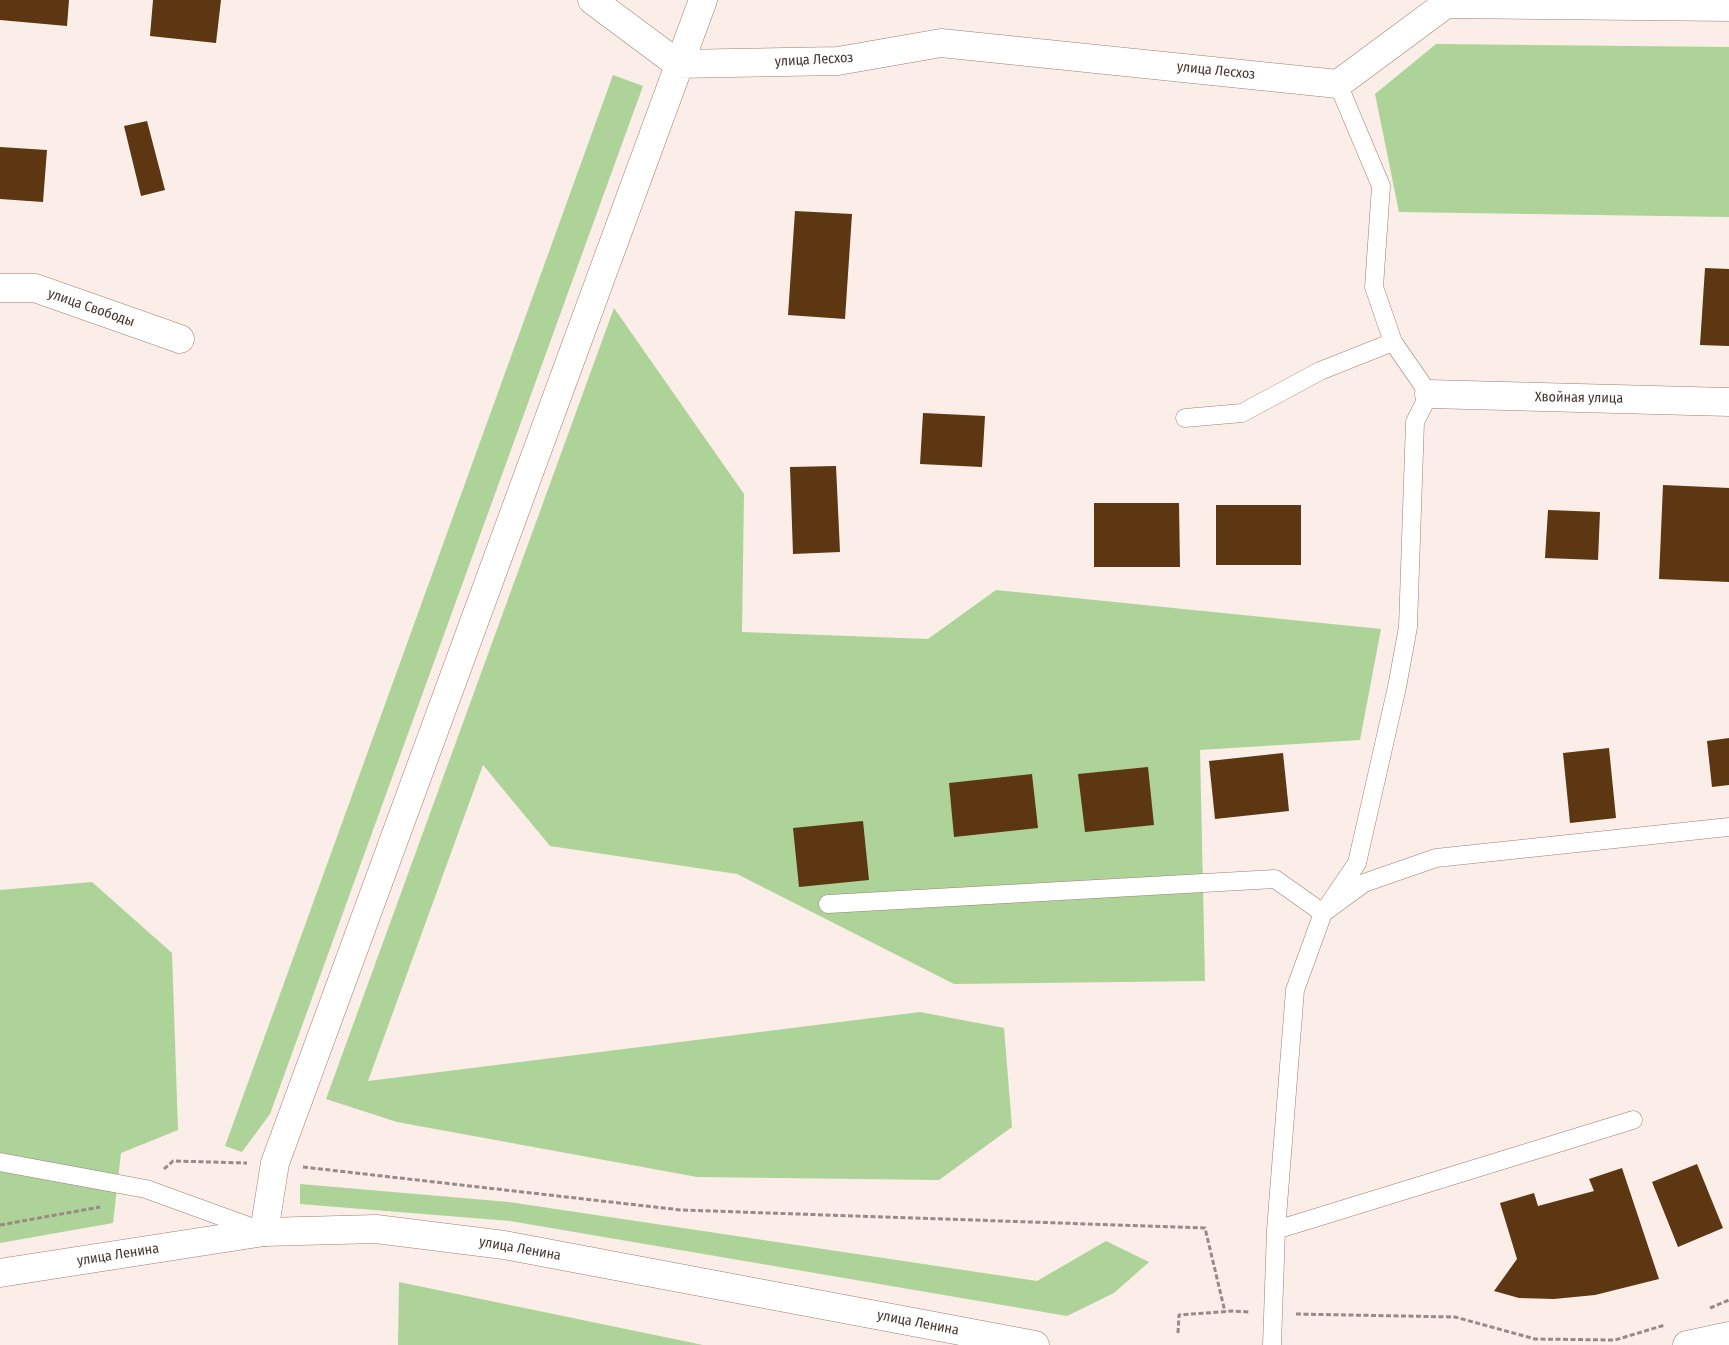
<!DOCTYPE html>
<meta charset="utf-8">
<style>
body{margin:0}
canvas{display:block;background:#fbede7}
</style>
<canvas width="1729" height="1345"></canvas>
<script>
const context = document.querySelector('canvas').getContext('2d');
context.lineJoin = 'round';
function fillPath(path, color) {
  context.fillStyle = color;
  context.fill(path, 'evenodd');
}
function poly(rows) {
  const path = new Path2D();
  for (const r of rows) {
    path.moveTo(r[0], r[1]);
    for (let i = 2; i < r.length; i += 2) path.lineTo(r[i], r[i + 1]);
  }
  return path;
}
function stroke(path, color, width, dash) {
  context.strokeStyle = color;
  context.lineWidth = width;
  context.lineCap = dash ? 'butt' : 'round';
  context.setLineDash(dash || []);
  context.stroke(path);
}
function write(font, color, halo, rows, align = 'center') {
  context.font = font + ' "Fira Sans Condensed",sans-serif';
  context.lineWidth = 5;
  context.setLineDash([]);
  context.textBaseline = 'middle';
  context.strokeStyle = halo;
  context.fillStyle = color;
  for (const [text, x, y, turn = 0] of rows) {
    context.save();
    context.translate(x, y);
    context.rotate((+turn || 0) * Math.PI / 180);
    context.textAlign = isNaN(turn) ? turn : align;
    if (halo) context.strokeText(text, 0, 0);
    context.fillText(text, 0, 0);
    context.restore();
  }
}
const green = poly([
 [1436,44,1729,47,1729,217,1399,212,1375,94],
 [613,75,643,86,270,1114,242,1152,225,1146],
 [614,308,744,494,742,632,928,639,996,590,1381,629,1360,740,1200,750,1205,981,954,984,737,874,550,846,483,765,368,1081,920,1012,1004,1028,1012,1127,939,1180,697,1177,397,1122,326,1099],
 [92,882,172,953,178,1130,121,1153,113,1223,0,1243,0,890],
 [300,1184,509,1202,1037,1281,1106,1241,1149,1262,1114,1293,1067,1316,510,1221,300,1204],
 [399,1282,703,1345,398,1345]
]);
const building = poly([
 [0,0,69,0,67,26,0,20],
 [153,0,221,0,216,43,150,36],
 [147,121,165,190,141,196,124,126],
 [0,147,47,150,43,202,0,199],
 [795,211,852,214,845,319,788,315],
 [1705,268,1729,269,1729,346,1700,345],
 [923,413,985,416,982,467,920,464],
 [836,466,840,552,793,554,790,467],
 [1663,485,1729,488,1729,582,1659,579],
 [1094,503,1179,503,1180,567,1094,567],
 [1216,505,1301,505,1301,565,1216,565],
 [1548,510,1600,512,1598,560,1545,558],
 [1729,738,1729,785,1712,787,1707,741],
 [1609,748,1616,818,1570,823,1563,753],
 [1283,753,1289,811,1215,819,1209,761],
 [1148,767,1154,825,1085,832,1078,774],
 [1032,774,1038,828,954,837,949,783],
 [863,821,869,880,799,887,793,828],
 [1697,1164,1723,1228,1678,1247,1652,1182],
 [1622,1168,1659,1279,1595,1295,1554,1299,1519,1298,1494,1291,1517,1259,1500,1203,1534,1193,1538,1206,1594,1191,1589,1179]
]);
const path = poly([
 [303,1167,681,1210,1205,1228,1225,1312],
 [164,1169,173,1161,247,1163],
 [0,1225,100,1207],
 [1710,1308,1729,1300],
 [1296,1314,1455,1317,1535,1339,1615,1340,1665,1325],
 [1178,1333,1179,1315,1233,1311,1250,1312]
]);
const lane = poly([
 [1185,418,1242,413,1320,371,1393,342],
 [828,904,1275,879,1323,913,1364,883,1436,858,1729,827],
 [0,1162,146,1189,259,1230],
 [1276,1230,1633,1120],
 [1272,1345,1276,1230,1295,990,1323,913,1357,863,1397,687,1408,627,1415,422,1429,394,1393,342,1374,287,1381,186,1338,84]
]);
const street = poly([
 [592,0,678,64],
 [678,64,838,61,941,43,1338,84,1446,4,1729,7],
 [0,288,35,288,180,339],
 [1429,394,1729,402],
 [264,1232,275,1163,703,0]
]);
const primary = poly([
 [0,1273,264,1232,376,1229,504,1245,1035,1345],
 [1687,1345,1729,1336]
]);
const streetNames = [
 ["улица Лесхоз",814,60,-3],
 ["улица Лесхоз",1216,71,6],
 ["улица Свободы",91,308,19],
 ["Хвойная улица",1579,398,1],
 ["улица Ленина",520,1249,10],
 ["улица Ленина",118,1255,-9],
 ["улица Ленина",918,1323,11]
];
fillPath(green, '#add399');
fillPath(building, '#5d3612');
stroke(lane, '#9d7f70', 19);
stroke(street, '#9d7f70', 29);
stroke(primary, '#9d7f70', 29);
stroke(path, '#988a84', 3, [5, 2.5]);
stroke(lane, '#fff', 18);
stroke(street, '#fff', 28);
stroke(primary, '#fff', 28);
write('14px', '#43362f', '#fdfdfd', streetNames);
</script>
